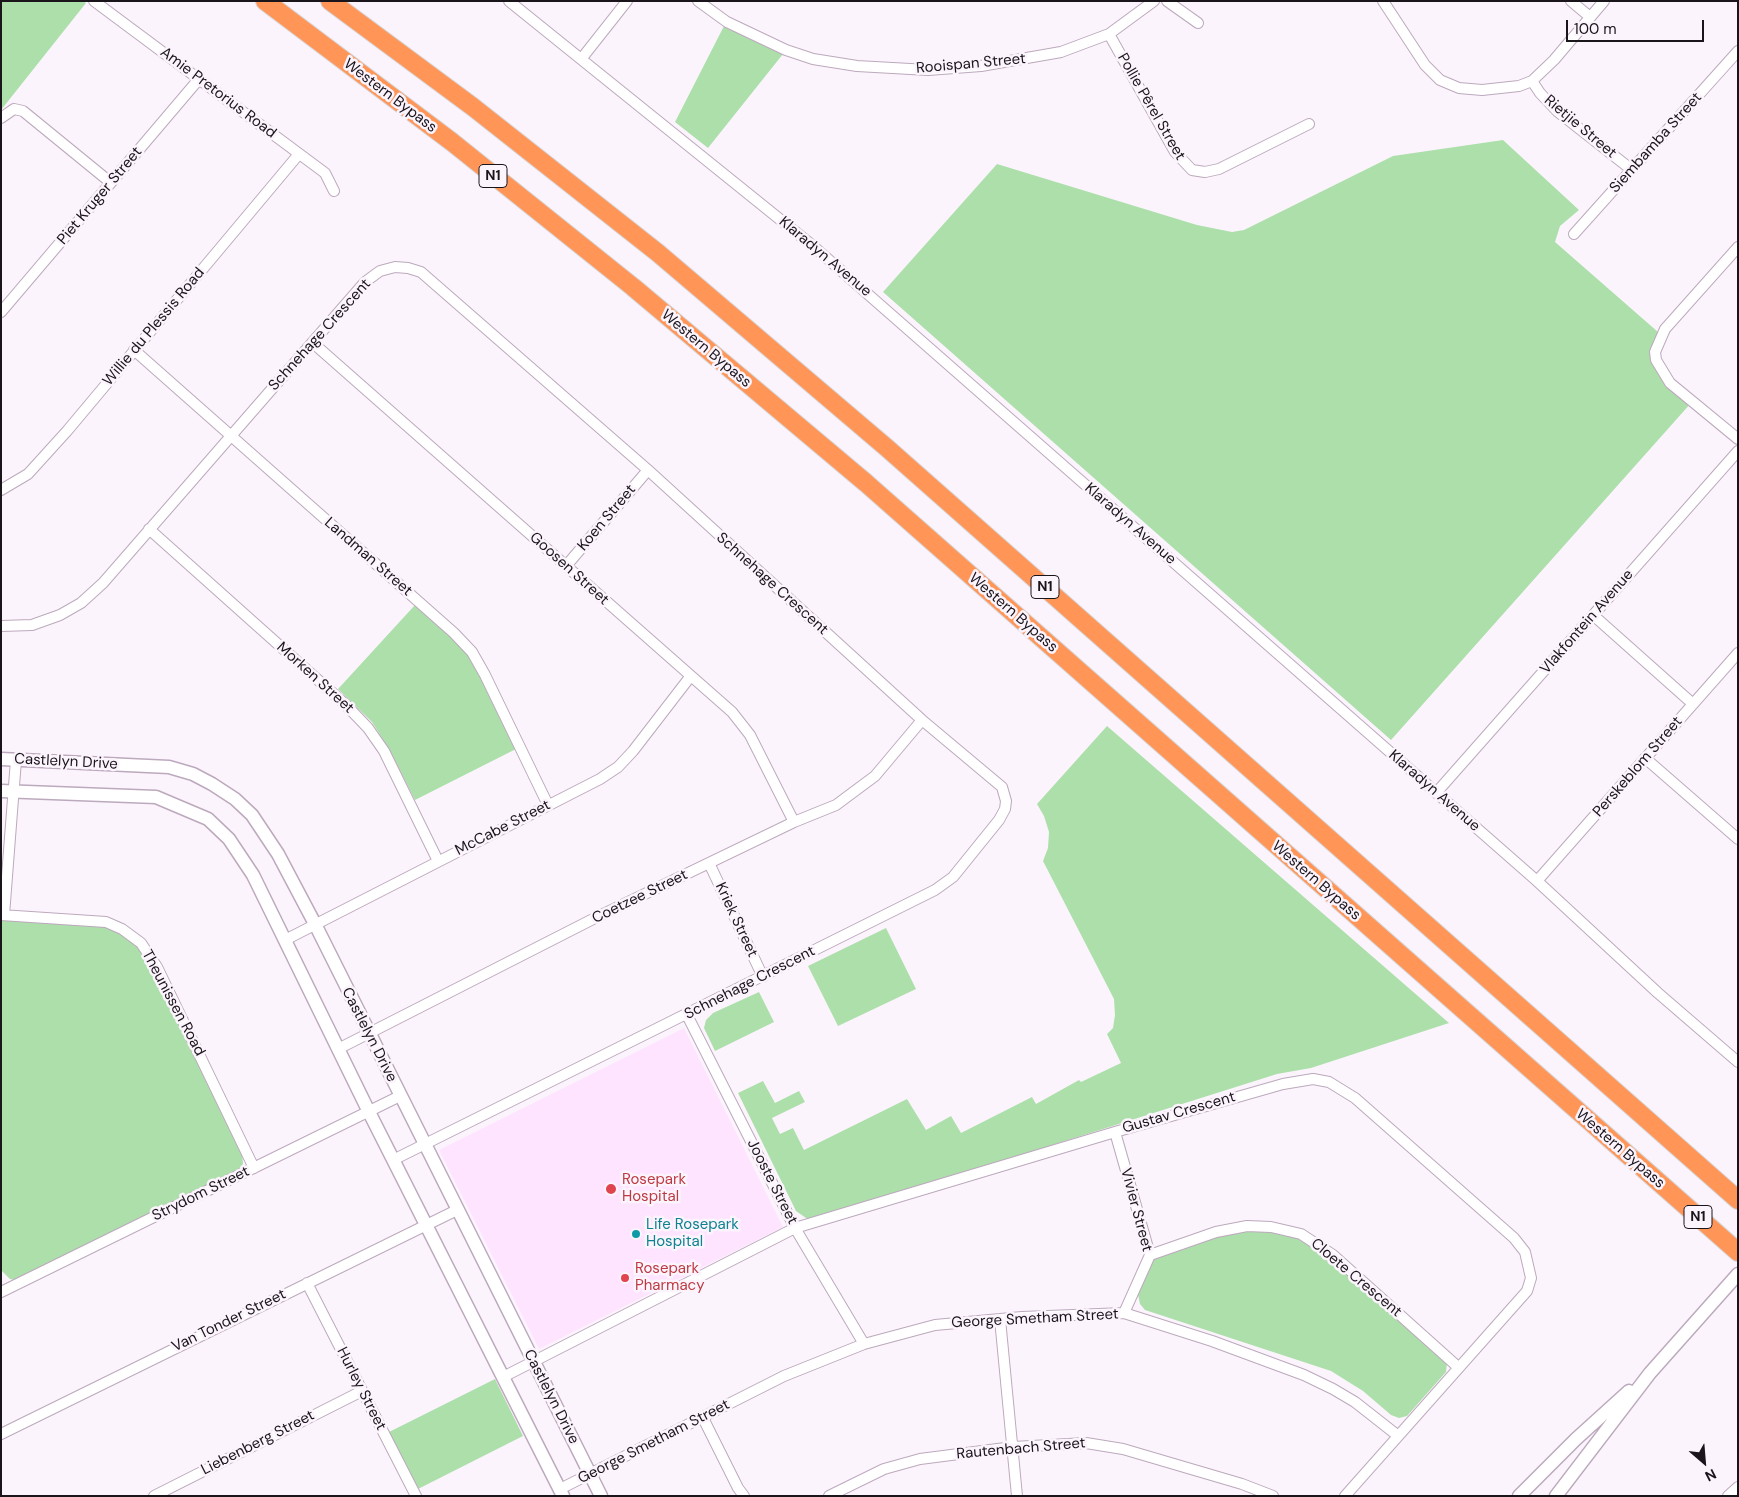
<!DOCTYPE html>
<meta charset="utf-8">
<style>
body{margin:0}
#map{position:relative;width:1739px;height:1497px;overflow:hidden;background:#fcf4fd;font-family:"DM Sans",sans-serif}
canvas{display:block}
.frame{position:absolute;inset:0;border:2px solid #1a141b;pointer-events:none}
.north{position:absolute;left:1679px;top:1437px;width:50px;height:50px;-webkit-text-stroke:4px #fcf4fd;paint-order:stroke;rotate:153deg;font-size:14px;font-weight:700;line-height:20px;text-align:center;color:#1a141b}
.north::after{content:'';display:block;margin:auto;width:18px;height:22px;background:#1a141b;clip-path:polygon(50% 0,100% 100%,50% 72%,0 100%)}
.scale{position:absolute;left:1566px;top:20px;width:138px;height:22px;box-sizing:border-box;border:2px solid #1a141b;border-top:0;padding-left:6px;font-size:15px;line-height:18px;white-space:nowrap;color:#1a141b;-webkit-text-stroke:4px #fcf4fd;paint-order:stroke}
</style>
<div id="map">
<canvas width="1739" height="1497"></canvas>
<div class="frame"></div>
<div class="north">N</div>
<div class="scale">100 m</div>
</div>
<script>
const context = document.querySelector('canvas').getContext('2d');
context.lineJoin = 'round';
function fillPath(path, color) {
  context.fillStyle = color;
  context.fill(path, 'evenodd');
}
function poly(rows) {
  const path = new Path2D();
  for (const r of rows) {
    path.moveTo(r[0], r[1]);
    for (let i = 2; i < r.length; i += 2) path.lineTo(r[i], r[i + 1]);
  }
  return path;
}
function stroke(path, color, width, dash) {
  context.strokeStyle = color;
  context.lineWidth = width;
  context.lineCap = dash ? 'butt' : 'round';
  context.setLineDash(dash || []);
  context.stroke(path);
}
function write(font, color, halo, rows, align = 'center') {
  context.font = font + ' "DM Sans",sans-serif';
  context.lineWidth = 5;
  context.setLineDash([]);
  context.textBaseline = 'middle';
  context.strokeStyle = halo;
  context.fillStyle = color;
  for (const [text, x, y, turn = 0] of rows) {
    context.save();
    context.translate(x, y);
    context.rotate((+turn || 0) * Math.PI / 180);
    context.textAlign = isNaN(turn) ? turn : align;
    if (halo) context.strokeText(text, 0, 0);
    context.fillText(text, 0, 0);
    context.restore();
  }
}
const built = poly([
 [684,1028,783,1227,539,1349,439,1150]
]);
const green = poly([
 [1,1,83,1,86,3,1,110],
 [724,26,783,54,708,148,675,122],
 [1503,140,1579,210,1560,226,1555,242,1658,332,1653,343,1653,356,1691,403,1391,740,883,292,997,164,1197,225,1232,232,1244,230,1393,156],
 [415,605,452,637,468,655,482,677,516,749,415,800,389,749,372,722,338,689],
 [1107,726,1449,1023,1311,1068,1277,1074,815,1220,806,1218,796,1211,738,1093,763,1081,775,1103,799,1091,805,1102,772,1118,780,1134,793,1128,804,1150,907,1099,926,1130,951,1116,961,1133,1032,1097,1036,1104,1079,1080,1081,1082,1121,1063,1107,1034,1113,1028,1115,1015,1114,999,1043,861,1048,848,1049,832,1044,816,1037,804],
 [1,920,108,925,142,948,242,1152,243,1164,237,1171,18,1281,10,1279,1,1270],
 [886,928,916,989,838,1026,808,966],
 [759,992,774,1022,715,1051,704,1028,706,1020,713,1013],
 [1248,1228,1295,1234,1321,1248,1447,1363,1446,1372,1407,1416,1399,1418,1391,1415,1363,1391,1331,1371,1145,1310,1140,1304,1137,1290,1146,1268,1155,1257,1172,1249],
 [495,1379,523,1436,418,1489,389,1432]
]);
const minor = poly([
 [94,1,325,173,334,191],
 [509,1,813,246,1537,881,1658,993,1738,1062],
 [698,1,727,22,786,50,813,59,857,66,928,70,981,66,1061,52,1109,34,1154,1],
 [1167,1,1198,23],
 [1383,1,1425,65,1440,80,1459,88,1482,90,1519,86,1532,81,1554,60,1604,1],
 [1571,1,1590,17],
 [1109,34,1175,152,1192,170,1205,172,1219,169,1309,124],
 [582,58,627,1],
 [1532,81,1540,93,1557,111,1632,170],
 [1,118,14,109,23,111,110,182],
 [1574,234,1738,51],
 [1738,247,1665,329,1655,352,1656,360,1670,383,1738,439],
 [1,312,199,79],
 [313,343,732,712,750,735,794,822],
 [134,350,454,633,472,652,485,675,548,805],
 [1,490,28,474,67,431,299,154],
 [149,529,346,705,368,728,384,751,438,861],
 [566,566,648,470],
 [1593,615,1693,704],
 [1,626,32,625,60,615,81,603,103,583,365,282,380,271,395,267,408,268,421,272,648,470,922,720,1002,787,1006,801,1005,809,999,820,953,877,935,890,393,1160],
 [1645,758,1738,839],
 [1436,793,1738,451],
 [709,863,763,977],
 [1537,881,1738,653],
 [1,915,106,922,122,929,141,943,157,967,254,1168],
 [4,915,16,760],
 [285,940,600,779,618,767,633,751,690,677],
 [687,1015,795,1228,864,1344],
 [338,1049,597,917,794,822,836,805,875,776,922,720],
 [1115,1132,1150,1255,1124,1313],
 [1150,1255,1216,1232,1247,1226,1271,1227,1301,1234,1333,1255,1458,1367],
 [307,1283,416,1496],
 [1,1292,400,1096],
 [1000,1319,1017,1496],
 [503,1377,795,1228,1115,1132,1283,1084,1313,1079,1329,1082,1355,1098,1514,1238,1525,1252,1531,1278,1527,1291,1345,1496],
 [703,1418,738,1488,744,1496],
 [1,1434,457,1210],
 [560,1489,784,1376,864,1344,935,1325,1022,1317,1124,1313,1212,1341,1304,1375,1333,1389,1355,1402,1397,1435],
 [154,1496,362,1391],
 [829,1496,884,1469,920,1459,1013,1447,1086,1443,1123,1449,1242,1484,1273,1496],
 [1728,1496,1738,1487]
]);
const tertiary = poly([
 [1,759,169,767,193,774,212,784,235,799,252,815,278,854,315,924,601,1496],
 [1,791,156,797,208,819,229,839,253,875,369,1112,563,1496],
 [1519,1496,1576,1439,1629,1391],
 [1556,1496,1650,1373,1738,1274]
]);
const motorway = poly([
 [265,1,452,142,633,287,866,483,1738,1252],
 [330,1,473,107,658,253,887,448,1738,1200]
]);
const markers = [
 [611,1189,6,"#e0444e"],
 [636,1234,5,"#0f9aa8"],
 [625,1278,5,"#e0444e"]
];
const shields = [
 [493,176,28],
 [1045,587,28],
 [1698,1217,28]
];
const shieldNames = [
 ["N1",493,176],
 ["N1",1045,587],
 ["N1",1698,1217]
];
const streetNames = [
 ["Rooispan Street",971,64,-5],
 ["Amie Pretorius Road",218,93,37],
 ["Western Bypass",390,96,37],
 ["Pollie Pêrel Street",1151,107,60],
 ["Rietjie Street",1580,127,40],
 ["Siembamba Street",1656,143,-48],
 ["Piet Kruger Street",100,196,-50],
 ["Klaradyn Avenue",825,257,40],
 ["Willie du Plessis Road",154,327,-50],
 ["Schnehage Crescent",320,335,-48],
 ["Western Bypass",706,349,40],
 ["Koen Street",607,518,-50],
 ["Klaradyn Avenue",1130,524,41],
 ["Landman Street",368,557,41],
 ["Goosen Street",569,569,42],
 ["Schnehage Crescent",772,584,42],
 ["Western Bypass",1013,613,41],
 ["Vlakfontein Avenue",1587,622,-49],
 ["Morken Street",315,678,42],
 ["Castlelyn Drive",66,762,3],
 ["Perskeblom Street",1638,767,-49],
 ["Klaradyn Avenue",1434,791,41],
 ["McCabe Street",503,828,-27],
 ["Western Bypass",1316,881,41],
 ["Coetzee Street",640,897,-26],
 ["Kriek Street",736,920,65],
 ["Schnehage Crescent",750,983,-27],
 ["Theunissen Road",173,1003,62],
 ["Castlelyn Drive",369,1035,63],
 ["Gustav Crescent",1179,1113,-16],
 ["Western Bypass",1620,1149,41],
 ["Jooste Street",772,1182,63],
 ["Strydom Street",201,1194,-26],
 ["Vivier Street",1136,1210,75],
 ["Cloete Crescent",1356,1278,40],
 ["George Smetham Street",1035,1319,-3],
 ["Van Tonder Street",229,1321,-26],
 ["Hurley Street",361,1389,63],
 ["Castlelyn Drive",551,1397,63],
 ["George Smetham Street",654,1442,-27],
 ["Liebenberg Street",258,1443,-27],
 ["Rautenbach Street",1021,1449,-5]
];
const healthNames = [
 ["Rosepark",622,1180],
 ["Hospital",622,1197],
 ["Rosepark",635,1269],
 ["Pharmacy",635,1286]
];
const cultureNames = [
 ["Life Rosepark",646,1225],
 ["Hospital",646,1242]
];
fillPath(built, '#fee4ff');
fillPath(green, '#addfab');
stroke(minor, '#bca9bd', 12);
stroke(tertiary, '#bca9bd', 15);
stroke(motorway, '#d6d5d6', 20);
stroke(minor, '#fff', 10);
stroke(tertiary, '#fff', 12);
stroke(motorway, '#ff9557', 18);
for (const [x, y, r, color] of markers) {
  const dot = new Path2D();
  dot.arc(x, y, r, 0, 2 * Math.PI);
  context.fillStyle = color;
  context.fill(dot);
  stroke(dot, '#fcf4fd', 2);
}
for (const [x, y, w] of shields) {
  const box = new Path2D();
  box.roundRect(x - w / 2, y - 11.5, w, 23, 4);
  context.fillStyle = '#fcf4fd';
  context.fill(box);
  stroke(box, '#1a141b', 1);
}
write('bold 14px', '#1a141b', null, shieldNames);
write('15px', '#1a141b', '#fcf4fd', streetNames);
write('15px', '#be3a42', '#fcf4fd', healthNames, 'left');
write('15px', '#0d838f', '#fcf4fd', cultureNames, 'left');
</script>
